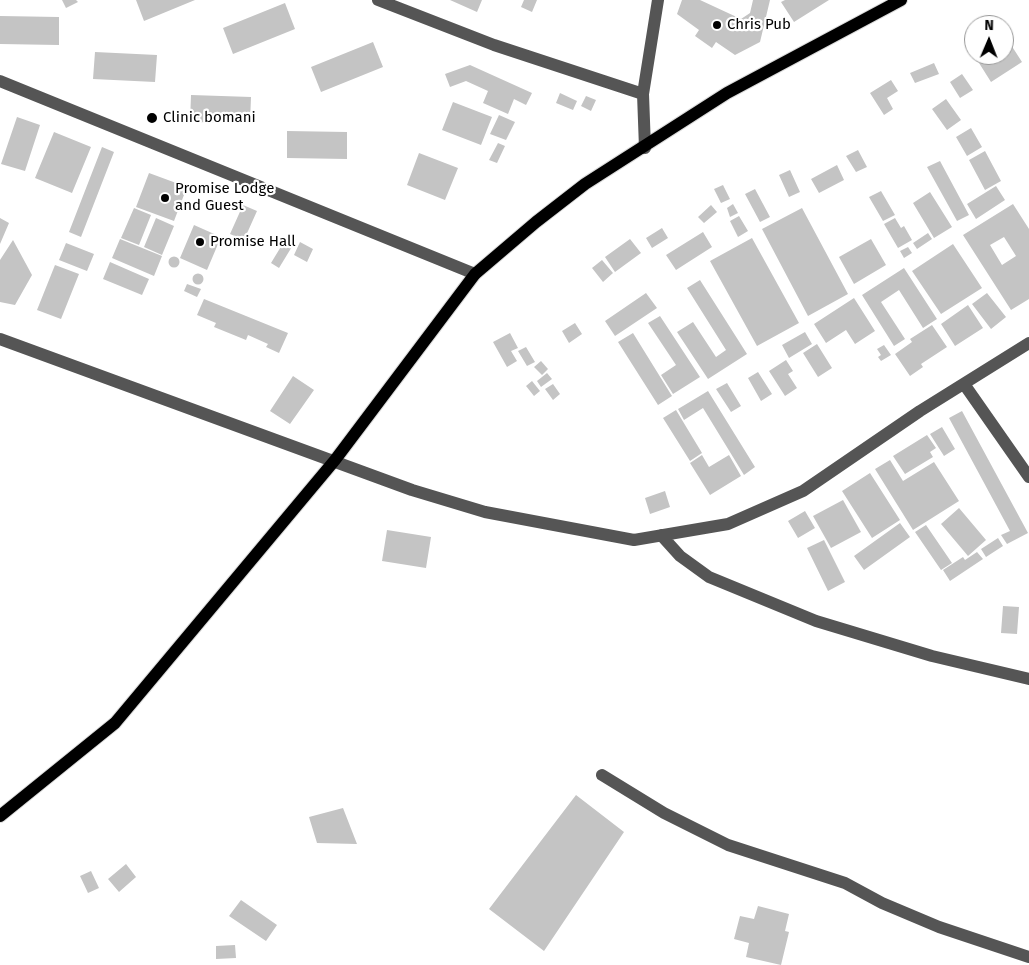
<!DOCTYPE html>
<style>
body{margin:0}
#map{position:relative;width:1029px;height:965px;overflow:hidden;background:#fff;font-family:"Fira Sans",sans-serif}
canvas{display:block}
.north{position:absolute;left:964px;top:15px;width:50px;height:50px;box-sizing:border-box;background:#fff;border:1px solid #999;border-radius:50%;rotate:1deg;font-size:14px;font-weight:700;line-height:20px;text-align:center;color:#000}
.north::after{content:'';display:block;margin:auto;width:18px;height:22px;background:#000;clip-path:polygon(50% 0,100% 100%,50% 72%,0 100%)}
</style>
<div id="map">
<canvas width="1029" height="965"></canvas>
<div class="north">N</div>
</div>
<script>
const context = document.querySelector('canvas').getContext('2d');
context.lineJoin = 'round';
function fillPath(path, color) {
  context.fillStyle = color;
  context.fill(path, 'evenodd');
}
function poly(rows) {
  const path = new Path2D();
  for (const r of rows) {
    if (r.length === 3) {
      path.moveTo(r[0] + r[2], r[1]);
      path.arc(r[0], r[1], r[2], 0, 2 * Math.PI);
      continue;
    }
    path.moveTo(r[0], r[1]);
    for (let i = 2; i < r.length; i += 2) path.lineTo(r[i], r[i + 1]);
  }
  return path;
}
function stroke(path, color, width, dash) {
  context.strokeStyle = color;
  context.lineWidth = width;
  context.lineCap = dash ? 'butt' : 'round';
  context.setLineDash(dash || []);
  context.stroke(path);
}
function write(font, color, halo, rows, align = 'center') {
  context.font = font + ' "Fira Sans",sans-serif';
  context.lineWidth = 4.5;
  context.setLineDash([]);
  context.textBaseline = 'middle';
  context.strokeStyle = halo;
  context.fillStyle = color;
  for (const [text, x, y, turn = 0] of rows) {
    context.save();
    context.translate(x, y);
    context.rotate((+turn || 0) * Math.PI / 180);
    context.textAlign = isNaN(turn) ? turn : align;
    if (halo) context.strokeText(text, 0, 0);
    context.fillText(text, 0, 0);
    context.restore();
  }
}
const building = poly([
 [62,0,76,0,78,2,66,8],
 [136,0,195,0,144,21],
 [450,0,482,0,477,12],
 [524,0,537,0,532,12,521,7],
 [682,0,700,0,741,19,750,13,753,0,770,0,760,42,735,55,716,42,712,48,695,36,699,30,677,14],
 [785,0,829,0,794,22,781,2],
 [285,3,295,29,233,54,223,28],
 [0,16,59,17,59,45,0,44],
 [1004,34,1022,62,991,82,974,55,1004,55],
 [373,42,383,67,321,92,311,67],
 [95,52,157,55,155,82,93,79],
 [934,63,939,74,915,83,910,73],
 [470,65,532,93,526,105,514,99,508,114,483,103,488,91,466,81,450,87,445,74],
 [962,74,973,90,960,98,950,82],
 [891,80,898,91,887,98,893,109,884,115,870,93],
 [560,93,577,101,573,110,556,103],
 [191,95,251,97,250,123,190,122],
 [586,96,596,100,591,111,581,106],
 [946,99,961,120,947,130,932,109],
 [453,102,492,117,481,145,442,130],
 [499,115,515,122,506,140,490,134],
 [17,117,40,125,25,171,1,164],
 [971,128,982,147,967,156,956,137],
 [287,131,347,132,347,159,287,158],
 [54,132,91,147,72,193,35,178],
 [498,143,505,146,497,163,489,160],
 [102,147,114,152,81,237,69,232],
 [858,150,867,167,856,172,846,156],
 [985,151,1001,181,985,190,969,160],
 [419,153,458,168,445,200,407,185],
 [940,161,969,215,957,221,927,167],
 [837,165,844,180,819,193,811,179],
 [790,170,800,192,789,197,779,175],
 [149,173,187,187,174,221,136,207],
 [723,185,730,199,721,203,714,189],
 [996,186,1005,200,976,219,967,204],
 [755,189,770,217,760,222,745,194],
 [881,191,895,215,883,221,869,197],
 [930,192,952,227,934,238,913,203],
 [733,204,738,213,730,217,727,208],
 [1013,204,1029,229,1029,299,1011,310,963,235],
 [1004,237,1016,256,1002,265,990,245],
 [243,205,257,211,244,240,230,234],
 [711,205,717,212,704,223,698,217],
 [134,208,151,215,139,245,121,238],
 [802,208,848,294,808,316,762,229],
 [739,216,748,231,738,237,730,221],
 [0,218,9,223,0,244],
 [156,218,174,226,162,255,144,247],
 [895,218,901,228,904,226,912,240,898,248,884,224],
 [194,225,221,237,207,270,180,258],
 [662,228,668,238,652,248,646,238],
 [703,232,712,247,676,270,666,255],
 [928,233,932,239,917,249,913,243],
 [752,238,799,323,757,346,710,261],
 [120,239,162,256,154,276,112,258],
 [630,239,641,253,615,272,605,257],
 [871,239,886,265,854,284,839,257],
 [13,240,32,275,15,305,0,302,0,260],
 [285,240,293,245,279,268,271,263],
 [300,242,313,249,307,262,294,255],
 [66,243,94,254,87,271,59,260],
 [953,244,982,288,941,314,912,271],
 [908,247,912,253,904,258,900,251],
 [174,262,5.5],
 [602,260,613,273,603,282,592,268],
 [110,262,149,279,142,295,103,279],
 [55,265,79,274,61,319,37,310],
 [904,268,937,319,923,328,899,290,881,302,905,339,894,346,862,295],
 [198,279,5.5],
 [700,280,747,354,708,379,677,332,693,322,716,357,726,350,687,288],
 [187,284,201,289,197,297,184,291],
 [646,293,657,308,615,336,605,321],
 [987,293,1006,317,991,329,972,304],
 [854,298,875,331,855,344,846,330,826,343,814,324],
 [204,299,288,333,279,353,266,347,268,344,248,335,246,340,214,327,216,323,197,315],
 [968,305,983,328,955,346,941,324],
 [660,316,700,377,673,394,661,375,676,365,648,323],
 [575,323,582,334,569,343,562,331],
 [932,325,947,347,921,364,923,367,910,376,895,354,912,342,910,339],
 [805,332,812,344,789,358,782,345],
 [510,333,518,348,511,351,517,361,507,367,493,342],
 [633,333,672,396,658,405,618,342],
 [817,344,832,368,818,377,803,353],
 [884,345,891,355,881,361,878,357,881,355,877,349],
 [526,347,535,362,527,366,518,351],
 [786,360,793,371,788,374,797,388,785,396,769,371],
 [541,361,548,369,542,375,534,367],
 [758,372,772,394,761,401,748,378],
 [547,373,552,379,541,387,537,381],
 [293,376,314,390,290,424,270,411],
 [532,381,540,391,534,396,526,386],
 [727,383,741,406,731,412,716,389],
 [553,384,560,394,553,400,545,389],
 [708,391,755,467,744,475,703,408,684,420,678,409],
 [676,410,702,453,690,461,663,418],
 [962,411,1028,533,1007,544,1001,535,1010,531,949,418],
 [942,427,955,449,944,456,930,434],
 [927,435,936,448,930,452,933,457,905,474,893,456],
 [702,455,709,467,729,455,741,476,710,495,690,463],
 [890,460,903,481,934,462,959,501,913,530,875,469],
 [870,473,900,520,872,538,842,491],
 [665,491,670,507,650,514,645,498],
 [843,500,861,532,831,548,813,516],
 [959,508,986,540,968,556,941,524],
 [805,511,815,528,798,538,788,521],
 [900,523,910,537,864,570,854,556],
 [926,525,952,563,941,570,915,532],
 [387,530,431,537,426,568,382,561],
 [998,538,1003,546,986,557,981,549],
 [824,540,845,582,828,591,807,548],
 [977,552,983,559,950,581,943,570,963,557,965,560],
 [1003,606,1019,607,1017,634,1001,633],
 [576,795,624,832,544,951,489,909],
 [343,808,357,844,317,843,309,817],
 [126,864,136,877,119,892,108,879],
 [91,871,99,888,88,893,80,876],
 [241,900,277,925,266,941,229,916],
 [758,906,789,914,785,931,789,932,781,965,746,957,749,943,734,939,740,916,754,919],
 [235,945,236,958,216,959,216,946]
]);
const minor = poly([
 [378,0,494,45,643,94],
 [0,81,475,274],
 [645,148,643,94,658,0],
 [0,339,412,490,485,512,634,540,728,524,803,491,920,411,1029,343],
 [964,384,1029,477],
 [661,535,680,556,709,577,816,621,932,656,1029,679],
 [602,775,664,813,728,845,845,883,882,903,939,927,1029,957]
]);
const major = poly([
 [0,816,115,723,335,460,475,274,536,222,585,184,727,93,901,0]
]);
const markers = [
 [717,25,5,"#000"],
 [152,118,6,"#000"],
 [165,198,5,"#000"],
 [200,242,5,"#000"]
];
const poiNames = [
 ["Chris Pub",727,25],
 ["Clinic bomani",163,118],
 ["Promise Lodge",175,189],
 ["and Guest",175,206],
 ["Promise Hall",210,242]
];
fillPath(building, '#c4c4c4');
stroke(major, '#dbdbdb', 14);
stroke(minor, '#555', 12);
stroke(major, '#000', 12);
for (const [x, y, r, color] of markers) {
  const dot = new Path2D();
  dot.arc(x, y, r, 0, 2 * Math.PI);
  context.fillStyle = color;
  context.fill(dot);
  stroke(dot, '#fff', 2);
}
write('15px', '#000', '#fff', poiNames, 'left');
</script>
